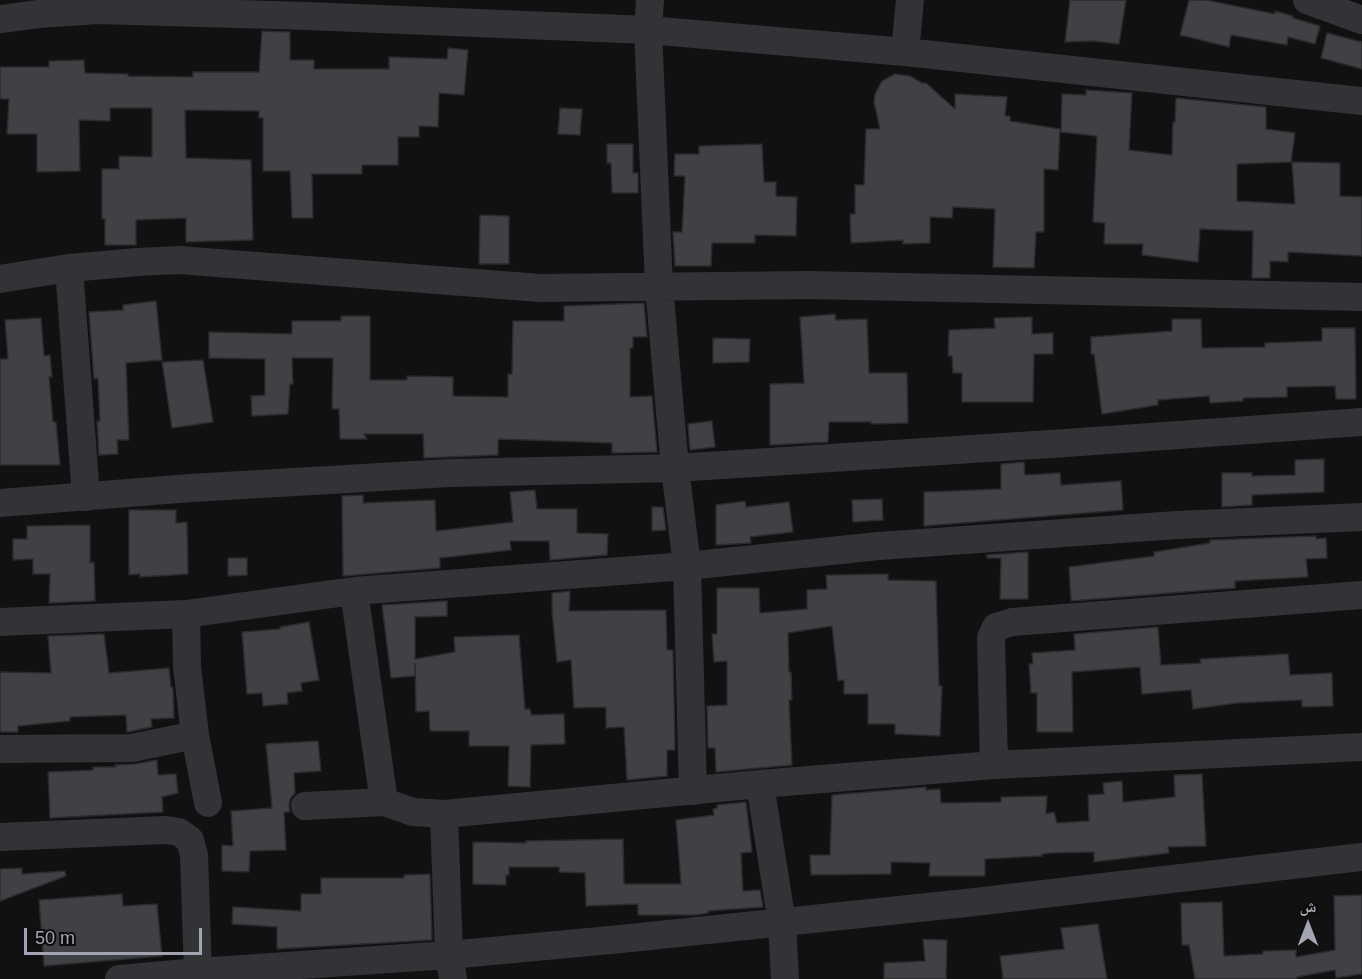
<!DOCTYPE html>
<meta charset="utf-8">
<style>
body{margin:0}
#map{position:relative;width:1362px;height:979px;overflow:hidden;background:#111112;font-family:Helvetica,"Noto Naskh Arabic",sans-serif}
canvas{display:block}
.north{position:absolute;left:1278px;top:895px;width:60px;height:60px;-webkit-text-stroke:4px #0c0c0d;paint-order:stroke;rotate:0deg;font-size:16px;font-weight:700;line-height:24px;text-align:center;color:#a3a6b2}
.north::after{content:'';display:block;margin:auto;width:21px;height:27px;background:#a3a6b2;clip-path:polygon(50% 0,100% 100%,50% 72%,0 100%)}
.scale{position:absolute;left:24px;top:928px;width:178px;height:27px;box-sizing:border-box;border:3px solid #a3a6b2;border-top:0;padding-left:8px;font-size:18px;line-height:21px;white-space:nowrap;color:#a3a6b2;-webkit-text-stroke:4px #0c0c0d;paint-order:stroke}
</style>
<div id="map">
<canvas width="1362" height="979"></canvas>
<div class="north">ش</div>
<div class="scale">50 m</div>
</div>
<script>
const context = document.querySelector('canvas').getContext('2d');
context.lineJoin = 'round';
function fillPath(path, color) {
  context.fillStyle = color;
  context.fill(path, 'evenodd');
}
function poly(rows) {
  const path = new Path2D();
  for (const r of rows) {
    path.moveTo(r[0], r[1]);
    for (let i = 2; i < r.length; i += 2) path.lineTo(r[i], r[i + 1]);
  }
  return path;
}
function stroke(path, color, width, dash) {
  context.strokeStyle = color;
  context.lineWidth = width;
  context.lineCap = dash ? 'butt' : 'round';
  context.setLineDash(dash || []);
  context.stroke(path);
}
const building = poly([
 [1070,0,1126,0,1119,44,1092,41,1065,42,1070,0],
 [1189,0,1206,0,1275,14,1275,11,1293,16,1293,18,1320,26,1315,44,1288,37,1287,45,1231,35,1229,47,1180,35,1189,0],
 [262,31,290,32,290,60,314,60,314,69,389,69,389,57,447,59,448,48,468,50,464,95,439,93,438,127,419,126,419,137,398,137,398,165,362,165,362,174,312,174,313,218,292,218,290,171,263,171,263,118,259,118,259,111,185,110,186,158,251,160,253,240,186,242,186,218,136,220,136,245,105,245,105,219,102,219,102,169,119,169,119,156,152,157,152,108,110,108,110,121,79,120,80,171,37,172,37,134,7,134,9,99,0,99,0,67,49,67,49,61,84,60,85,73,128,74,128,76,193,77,193,72,259,72,262,31],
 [1327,33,1362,42,1362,69,1321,58,1327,33],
 [895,74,910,76,922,83,926,83,955,109,955,94,1007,97,1005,116,1010,116,1010,121,1060,129,1058,170,1044,169,1044,232,1036,232,1034,268,993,267,995,209,953,207,952,218,930,217,930,243,903,244,903,240,851,243,850,214,855,214,855,185,864,185,866,129,880,129,874,102,875,94,882,81,895,74],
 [1086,90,1132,93,1129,150,1172,155,1173,122,1175,122,1176,98,1266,107,1266,129,1295,133,1291,162,1237,164,1237,201,1295,204,1292,162,1340,163,1340,196,1362,197,1362,256,1288,252,1288,262,1270,261,1270,278,1252,278,1253,231,1200,229,1198,262,1142,255,1143,244,1104,244,1105,223,1093,222,1097,136,1061,132,1062,94,1086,95,1086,90],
 [560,108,582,109,580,135,558,134,560,108],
 [607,144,633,144,633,173,638,173,638,193,612,193,611,163,607,163,607,144],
 [762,144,764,182,776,182,776,196,797,197,796,236,755,235,755,243,712,243,711,266,675,266,673,232,682,232,685,176,674,176,675,154,699,154,699,146,762,144],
 [480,215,509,216,509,264,479,264,480,215],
 [156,301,162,360,126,363,129,440,117,440,118,454,99,455,97,421,100,421,98,378,94,379,89,312,123,310,123,305,156,301],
 [644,303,647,337,633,337,633,348,630,348,630,397,652,396,657,452,612,453,612,443,498,439,498,455,424,458,423,434,364,434,367,439,340,439,339,409,332,409,333,358,292,358,293,384,290,384,288,414,252,416,251,396,265,395,265,359,209,358,209,332,292,334,292,321,341,321,341,316,370,316,370,380,407,380,407,376,453,377,453,396,508,397,508,374,512,374,513,321,564,321,564,306,644,303],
 [835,314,836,320,867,319,869,373,907,373,908,423,871,424,871,422,829,422,828,442,770,445,770,384,804,383,800,317,835,314],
 [1032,317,1032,334,1053,333,1053,354,1034,354,1033,402,962,402,962,373,953,373,952,356,948,356,949,330,995,328,994,318,1032,317],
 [41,318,44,356,50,355,52,377,49,377,53,422,56,422,60,465,0,465,0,359,8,359,5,320,41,318],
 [1172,319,1201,319,1202,348,1265,347,1265,343,1322,341,1322,328,1355,328,1356,399,1336,399,1335,386,1287,387,1287,397,1243,398,1243,401,1210,403,1209,396,1158,400,1158,405,1102,414,1094,354,1091,354,1091,337,1172,331,1172,319],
 [713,338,750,339,749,362,713,363,713,338],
 [203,360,213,422,172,428,162,362,203,360],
 [712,421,715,447,690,450,688,424,712,421],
 [1324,459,1324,492,1252,495,1252,505,1222,507,1222,473,1252,473,1252,476,1295,475,1295,460,1324,459],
 [1024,462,1025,475,1060,473,1061,485,1121,481,1123,510,924,526,924,492,1001,489,1001,464,1024,462],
 [535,490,537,509,577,509,577,533,608,534,607,555,550,560,549,541,510,541,511,550,440,558,440,568,343,576,342,496,363,495,363,503,435,500,436,531,513,522,510,492,535,490],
 [882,499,883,520,853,522,852,500,882,499],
 [745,501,746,507,789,502,793,532,750,537,751,543,716,545,716,505,745,501],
 [652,507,663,507,666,530,652,531,652,507],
 [129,510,176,510,176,523,187,522,188,574,140,577,140,574,129,575,129,510],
 [90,525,90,563,94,562,95,601,49,603,50,574,33,574,33,559,13,560,13,539,27,539,27,526,90,525],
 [1316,536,1316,539,1326,538,1327,558,1306,559,1308,577,1235,581,1235,588,1071,601,1069,567,1154,556,1154,552,1210,543,1210,540,1316,536],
 [1028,552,1028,599,1000,599,1001,558,987,558,987,555,1028,552],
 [228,558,247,558,247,575,228,576,228,558],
 [888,574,888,580,936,581,939,686,942,686,940,736,895,734,895,724,868,724,868,694,844,694,844,680,838,681,832,626,788,633,789,672,791,672,792,700,789,700,792,765,716,772,715,748,708,748,707,706,727,705,727,661,714,662,712,634,717,634,717,588,759,588,760,613,807,609,807,590,827,589,826,575,888,574],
 [570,591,569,611,666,610,667,650,673,650,675,750,667,750,667,776,627,780,624,727,606,728,606,707,574,708,571,660,557,662,552,611,552,593,570,591],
 [447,601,447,616,415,617,415,659,455,652,454,637,519,635,525,709,530,709,531,715,564,714,565,744,531,745,530,787,508,786,509,746,469,746,469,731,430,731,429,711,416,712,415,664,415,676,391,678,382,605,447,601],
 [309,622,319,680,301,683,302,691,287,693,288,704,263,706,262,693,247,694,242,632,280,629,280,627,309,622],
 [1158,627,1161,665,1201,663,1200,659,1288,654,1290,675,1332,673,1333,706,1302,707,1302,700,1238,703,1193,709,1191,690,1142,694,1140,667,1072,672,1073,732,1037,732,1037,693,1031,693,1029,664,1033,664,1032,653,1075,650,1074,634,1158,627],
 [104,634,109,673,169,668,171,687,173,688,174,718,151,719,152,727,127,732,126,715,70,717,70,721,18,726,18,732,0,732,0,672,51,673,48,636,104,634],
 [318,741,321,771,294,773,295,793,290,799,289,806,290,812,284,812,286,850,250,851,249,872,222,871,222,845,233,846,231,811,272,808,266,744,318,741],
 [157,760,158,775,176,774,178,793,162,797,163,812,50,818,48,772,93,770,93,767,116,767,115,765,135,764,157,760],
 [1202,774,1206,846,1168,847,1169,853,1094,862,1094,852,1051,853,1042,854,1042,856,985,859,985,876,929,876,930,863,891,862,891,874,811,875,810,855,830,855,832,795,926,787,926,790,940,789,941,803,1001,802,1001,797,1047,796,1046,814,1054,812,1057,823,1089,821,1088,795,1104,794,1103,783,1122,781,1123,802,1175,797,1174,775,1202,774],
 [746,802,752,852,741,853,743,891,760,890,763,907,708,911,708,913,696,915,638,915,638,904,586,906,585,873,559,872,559,867,509,867,509,875,506,875,506,885,473,884,473,842,526,843,526,841,623,839,624,884,681,884,676,820,714,815,713,809,717,808,717,805,746,802],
 [22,868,22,874,65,871,66,876,0,901,0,869,22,868],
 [430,874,432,940,277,949,277,927,232,924,233,907,301,911,301,894,321,894,321,878,404,878,404,875,430,874],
 [122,894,123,906,157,904,162,956,44,966,39,900,122,894],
 [1362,895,1362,974,1336,978,1335,970,1297,977,1297,979,1195,979,1189,945,1182,945,1181,903,1222,902,1224,956,1263,954,1263,951,1296,950,1296,957,1335,950,1334,896,1362,895],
 [1098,924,1107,979,1003,979,1000,956,1064,949,1061,928,1098,924],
 [923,939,947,940,946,979,884,979,884,963,925,961,923,939]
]);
const street = poly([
 [650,0,648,30,659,286,675,468,687,566,693,791],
 [1307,0,1362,20],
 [0,19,39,14,98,10,307,16,648,30,905,52,1362,101],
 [905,52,910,0],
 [69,268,86,497],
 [0,279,69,268,138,262,179,260,540,288,810,285,1362,297],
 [0,503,191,488,450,473,675,468,1066,443,1362,422],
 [354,591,384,802],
 [186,614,187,666,195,735,208,803],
 [0,622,186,614,354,591,687,566,879,546,1177,525,1362,517],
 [0,749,132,748,195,735],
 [994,765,991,638,996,627,1012,622,1362,595],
 [760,784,782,923,785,979],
 [305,806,384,802,413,812,444,814,760,784,994,765,1362,747],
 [444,814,449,955,453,979],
 [0,837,166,830,179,832,190,840,194,855,198,972],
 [119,979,198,972,449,955,621,939,966,903,1362,857]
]);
fillPath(building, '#404145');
stroke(building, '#2b2b2e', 1.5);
stroke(street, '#323337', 28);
</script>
